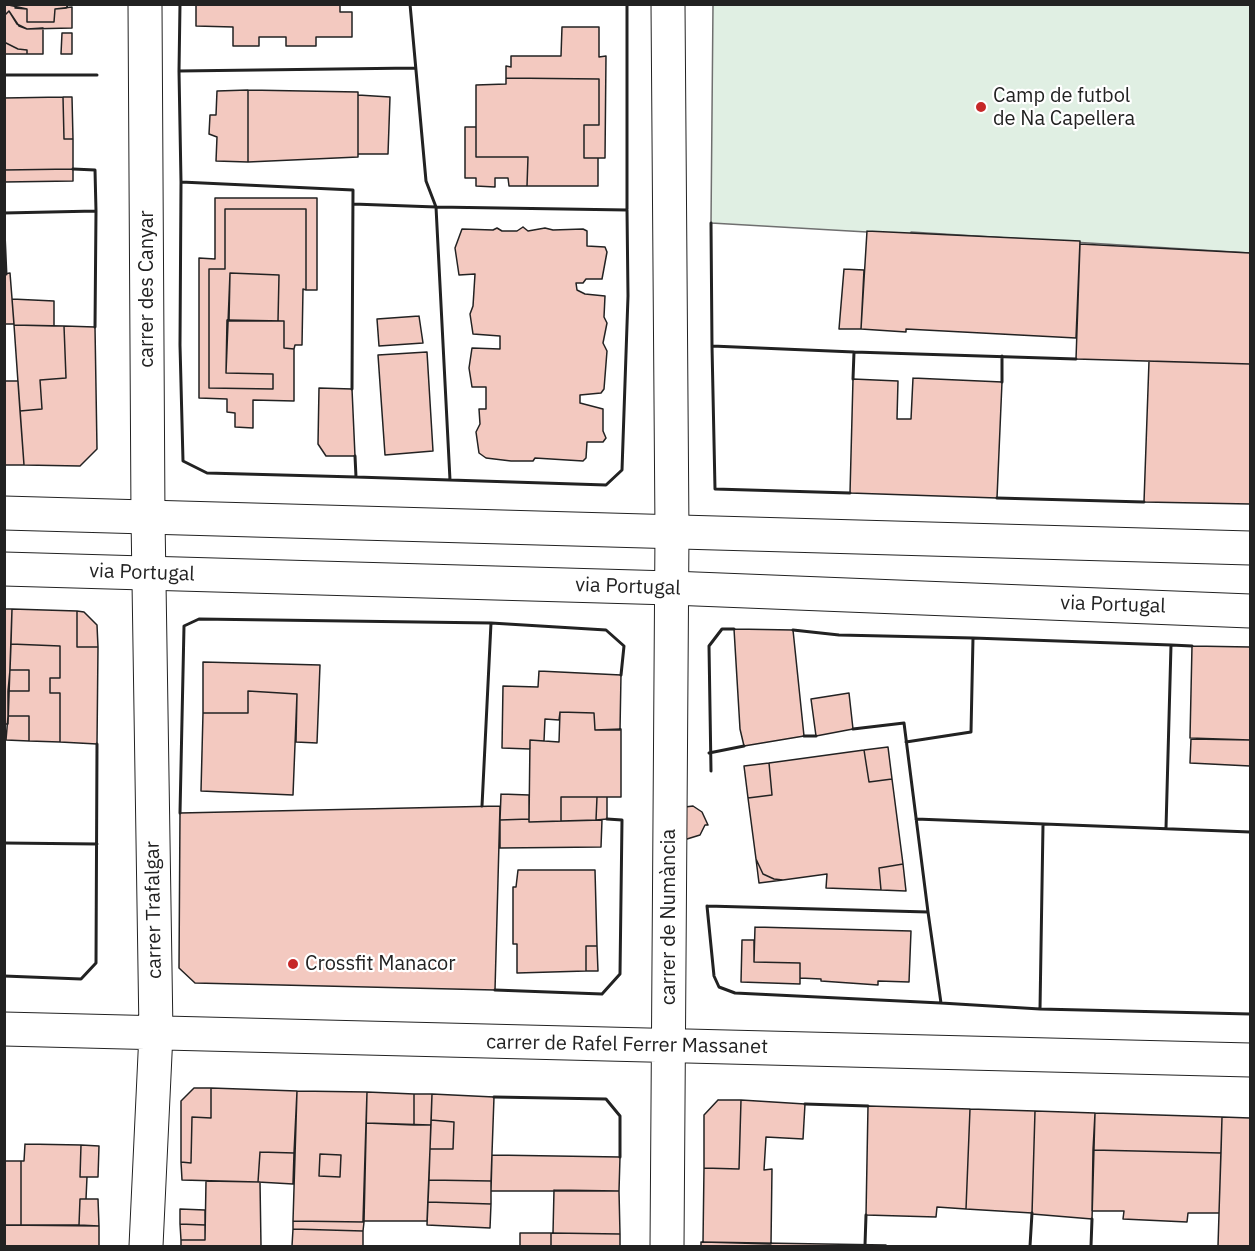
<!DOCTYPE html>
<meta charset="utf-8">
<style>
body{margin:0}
#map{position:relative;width:1255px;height:1251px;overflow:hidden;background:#fff;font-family:"IBM Plex Sans",sans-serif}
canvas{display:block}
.frame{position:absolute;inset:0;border:6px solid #222;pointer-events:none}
</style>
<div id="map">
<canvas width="1255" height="1251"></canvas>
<div class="frame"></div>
</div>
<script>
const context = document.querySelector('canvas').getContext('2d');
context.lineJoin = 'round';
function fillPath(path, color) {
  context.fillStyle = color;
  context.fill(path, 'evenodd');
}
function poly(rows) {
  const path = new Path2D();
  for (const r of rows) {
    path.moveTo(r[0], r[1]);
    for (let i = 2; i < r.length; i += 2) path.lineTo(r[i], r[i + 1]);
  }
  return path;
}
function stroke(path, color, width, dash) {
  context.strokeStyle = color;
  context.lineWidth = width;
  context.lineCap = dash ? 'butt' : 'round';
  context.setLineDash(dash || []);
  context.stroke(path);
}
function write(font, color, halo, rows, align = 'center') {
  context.font = font + ' "IBM Plex Sans",sans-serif';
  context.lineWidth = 4.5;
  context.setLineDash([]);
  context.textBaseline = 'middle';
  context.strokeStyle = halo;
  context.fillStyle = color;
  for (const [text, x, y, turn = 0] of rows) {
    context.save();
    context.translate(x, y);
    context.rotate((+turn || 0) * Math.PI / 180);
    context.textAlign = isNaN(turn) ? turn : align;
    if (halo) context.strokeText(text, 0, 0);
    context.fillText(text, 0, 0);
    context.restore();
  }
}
const green = poly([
 [713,5,1250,5,1250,253,911,232,910,234,867,232,711,223,713,5]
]);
const building = poly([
 [4,4,27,9,27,22,54,22,55,9,72,7,72,28,27,29,17,24,9,11,4,16,4,4],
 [15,4,67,4,67,8,55,9,54,22,27,22,27,9,15,8,15,4],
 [196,4,340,4,340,12,352,12,352,37,316,37,316,46,286,46,286,37,259,37,259,46,233,46,233,27,196,26,196,4],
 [9,11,19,26,27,29,43,28,43,54,27,54,27,50,18,49,4,42,4,16,9,11],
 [562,27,599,27,599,57,606,56,605,158,584,158,584,125,599,125,599,79,506,78,506,66,511,67,511,56,561,56,562,27],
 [62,33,72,33,72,54,61,54,62,33],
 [4,42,18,49,27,50,27,54,4,54,4,42],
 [506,78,599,79,599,125,584,125,584,158,598,158,598,186,527,186,528,157,476,157,476,85,506,84,506,78],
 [248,90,248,162,216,161,217,137,209,134,210,115,216,115,217,91,248,90],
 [248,90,358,92,358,157,248,162,248,90],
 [358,95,390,97,388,154,358,154,358,95],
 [63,97,64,139,73,139,73,169,4,170,4,98,63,97],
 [63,97,72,97,73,139,64,139,63,97],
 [465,127,476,127,476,157,528,157,527,186,509,186,508,178,495,178,495,187,476,186,476,178,465,178,465,127],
 [73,169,73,181,4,182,4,170,73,169],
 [215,198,317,198,317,290,306,290,306,209,225,209,225,269,209,269,209,388,273,389,273,374,226,373,227,320,284,321,284,348,294,349,294,401,253,400,253,428,235,427,235,413,227,412,227,399,199,398,199,258,215,259,215,198],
 [225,209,306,209,306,290,303,289,302,345,295,345,294,349,284,348,284,321,278,321,279,275,230,273,226,373,273,374,273,389,209,388,209,269,225,269,225,209],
 [523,227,528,231,545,228,553,230,583,229,587,231,587,246,605,247,607,252,602,279,586,279,583,283,576,283,577,290,585,294,605,296,604,317,607,323,603,343,607,351,604,389,601,393,580,395,580,403,603,409,603,431,606,438,603,442,587,442,586,458,583,461,535,458,533,461,511,461,486,458,479,453,476,432,480,424,479,409,486,409,486,387,472,387,469,368,472,348,500,349,500,336,473,334,470,314,473,306,475,274,459,275,455,248,462,229,493,230,497,228,502,231,517,231,523,227],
 [867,231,1080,241,1076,338,906,329,906,332,861,329,867,231],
 [1080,244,1250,253,1250,364,1076,359,1080,244],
 [844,269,864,270,861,329,839,329,844,269],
 [10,273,14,324,4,324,4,274,10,273],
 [230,273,279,275,278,321,229,321,230,273],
 [12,299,54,301,54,326,14,325,12,299],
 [419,316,423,343,379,346,377,319,419,316],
 [14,325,64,326,66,378,40,380,42,409,20,411,14,325],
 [64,326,95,327,97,449,80,466,24,465,20,411,42,409,40,380,66,378,64,326],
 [427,352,433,451,385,455,378,355,427,352],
 [1149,361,1250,364,1250,504,1144,502,1149,361],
 [913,378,1002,382,997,498,850,493,853,379,898,381,897,419,911,419,913,378],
 [4,381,18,381,24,465,4,465,4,381],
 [319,388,352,389,355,456,326,456,318,444,319,388],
 [4,609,12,609,8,724,4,724,4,609],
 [12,609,77,611,77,647,98,647,97,744,60,742,60,693,50,693,50,678,60,678,60,646,11,644,12,609],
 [77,611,84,612,97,625,98,647,77,647,77,611],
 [734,629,793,630,804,736,744,746,740,729,734,629],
 [11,644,60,646,60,678,50,678,50,693,60,693,60,742,29,741,29,716,8,716,8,691,29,691,29,670,10,670,11,644],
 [1192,646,1250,647,1250,740,1190,738,1192,646],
 [203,662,320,665,317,743,296,742,297,694,248,691,248,713,203,713,203,662],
 [10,670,29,670,29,691,8,691,10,670],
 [539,671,621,675,620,730,595,730,594,713,560,712,559,720,545,719,544,741,530,740,530,749,502,748,503,686,538,687,539,671],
 [248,691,297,694,293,795,201,791,203,713,248,713,248,691],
 [849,693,853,729,816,736,811,699,849,693],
 [560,712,594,713,595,730,621,729,621,797,561,797,561,821,529,822,530,740,559,742,560,712],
 [8,716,29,716,29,741,6,740,8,716],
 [1191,739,1250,740,1250,766,1190,763,1191,739],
 [888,747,892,779,869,782,864,750,888,747],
 [864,750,869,782,892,779,903,864,879,868,881,890,826,888,827,874,783,880,774,879,763,874,756,859,748,798,772,795,769,763,864,750],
 [769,763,772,795,748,798,744,766,769,763],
 [501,794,529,795,529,819,500,820,501,794],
 [561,797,597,797,596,820,561,821,561,797],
 [597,797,607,797,607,819,596,820,597,797],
 [500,806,495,990,195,983,179,968,180,813,500,806],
 [693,806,702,812,708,825,705,825,700,835,687,839,680,837,685,807,693,806],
 [529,819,529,822,602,820,601,847,500,848,500,820,529,819],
 [756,859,763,874,774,879,783,880,759,883,756,859],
 [903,864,906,891,881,890,879,868,903,864],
 [518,870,595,870,597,946,586,946,586,971,517,973,517,944,513,944,513,887,516,887,518,870],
 [755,927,911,931,909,982,878,981,878,985,821,981,821,979,800,978,800,963,754,962,755,927],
 [742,940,754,940,754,962,800,963,800,984,741,982,742,940],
 [586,946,597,946,598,971,586,971,586,946],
 [194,1088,211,1088,211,1118,192,1117,191,1163,181,1162,181,1101,194,1088],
 [211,1088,297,1091,294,1153,260,1152,258,1182,182,1180,181,1162,191,1163,192,1117,211,1118,211,1088],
 [297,1091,367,1092,364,1222,293,1221,297,1091],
 [320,1154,341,1155,340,1177,319,1176,320,1154],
 [367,1092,414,1094,414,1125,366,1123,367,1092],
 [414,1094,432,1094,431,1125,414,1125,414,1094],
 [432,1094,494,1097,491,1181,429,1180,430,1149,453,1149,454,1122,431,1120,432,1094],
 [718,1100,741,1100,739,1169,704,1168,704,1115,718,1100],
 [741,1100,805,1104,803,1139,766,1137,764,1170,772,1169,771,1244,703,1242,704,1168,739,1169,741,1100],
 [868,1106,970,1109,966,1209,937,1207,936,1217,866,1215,868,1106],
 [970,1109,1035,1111,1032,1213,966,1209,970,1109],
 [1035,1111,1095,1113,1092,1219,1032,1214,1035,1111],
 [1095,1113,1222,1117,1221,1153,1093,1150,1095,1113],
 [1222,1117,1250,1118,1250,1246,1218,1246,1222,1117],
 [431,1120,454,1122,453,1149,430,1149,431,1120],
 [366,1123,431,1125,427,1221,363,1221,366,1123],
 [25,1144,81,1145,80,1177,87,1177,86,1199,80,1199,79,1225,21,1225,21,1161,24,1161,25,1144],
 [81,1145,99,1146,98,1177,80,1177,81,1145],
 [1093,1150,1221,1153,1219,1213,1188,1213,1187,1222,1123,1219,1124,1211,1092,1211,1093,1150],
 [260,1152,294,1153,293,1184,258,1182,260,1152],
 [320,1154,341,1155,340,1177,319,1176,320,1154],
 [492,1155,620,1157,619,1191,491,1191,492,1155],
 [5,1161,21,1161,21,1225,4,1225,5,1161],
 [429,1180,491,1181,491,1204,428,1202,429,1180],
 [206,1181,260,1182,261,1246,181,1246,181,1240,205,1240,206,1181],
 [554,1190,619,1191,620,1234,553,1233,554,1190],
 [80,1199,98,1199,99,1226,79,1225,80,1199],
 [428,1202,491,1204,490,1228,427,1225,428,1202],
 [180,1209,205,1210,205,1225,180,1224,180,1209],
 [293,1221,364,1222,363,1231,293,1229,293,1221],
 [180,1224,205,1225,205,1240,181,1240,180,1224],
 [4,1225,99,1226,99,1246,4,1246,4,1225],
 [293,1229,363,1231,363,1246,292,1246,293,1229],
 [520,1233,551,1233,551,1246,520,1246,520,1233],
 [551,1233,620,1234,620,1246,551,1246,551,1233],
 [701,1242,886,1245,886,1246,701,1246,701,1242]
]);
const street = poly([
 [145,4,148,518,156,1033,146,1246],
 [4,1029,1250,1060],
 [667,1246,672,532,668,4]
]);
const secondary = poly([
 [4,513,1250,548],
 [4,569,671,588,1250,611]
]);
const wall = poly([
 [180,4,179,71,415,68],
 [179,71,181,182,353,190,352,389],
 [4,75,97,75],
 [73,169,95,170,96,211],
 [181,182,180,345,183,461,207,473,356,477],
 [353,204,436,207,426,181,410,4],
 [436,207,627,210,628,296,622,470,606,485,450,480,436,207],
 [627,209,627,4],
 [4,213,96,211,95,327],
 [711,223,712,346,854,352],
 [4,229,6,274],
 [712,346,715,489,850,493],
 [853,379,854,352,1076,359],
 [1002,382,1002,356],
 [355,456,356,477,450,480],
 [997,498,1144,502],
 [491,623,606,630,624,646,621,675],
 [793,630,839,635,973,638,971,732,906,742],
 [973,638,1171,645,1166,828],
 [1171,645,1192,646],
 [853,729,904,723,928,912],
 [804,736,816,736],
 [709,753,744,746],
 [711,771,709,646,722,629,734,629],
 [180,813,184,626,199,619,491,623,482,806],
 [916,819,1250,832],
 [4,843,97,844],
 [707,906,928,912,941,1003,735,993,719,987,714,976,707,906],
 [4,976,81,979,96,963,97,744],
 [495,990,602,994,620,974,622,820,607,819],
 [941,1003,1040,1009,1043,825],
 [1040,1009,1250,1014],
 [494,1097,606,1099,620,1116,620,1157],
 [805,1104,868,1106],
 [865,1245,866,1215],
 [1030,1246,1032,1213],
 [1091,1246,1092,1219]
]);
const markers = [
 [981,107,6,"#c62828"],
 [293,964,6,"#c62828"]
];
const poiNames = [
 ["Camp de futbol",993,96],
 ["de Na Capellera",993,119],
 ["Crossfit Manacor",305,964]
];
const streetNames = [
 ["carrer des Canyar",147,289,-90],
 ["via Portugal",142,573,2],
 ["via Portugal",628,587,2],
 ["via Portugal",1113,605,2],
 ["carrer Trafalgar",154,910,-91],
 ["carrer de Numància",669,917,-90],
 ["carrer de Rafel Ferrer Massanet",627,1045,1]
];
fillPath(green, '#e0efe3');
stroke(green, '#6f6f6f', 1.5);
fillPath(building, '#f3c9c0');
stroke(building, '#222', 1.5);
stroke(street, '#222', 35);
stroke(secondary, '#222', 35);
stroke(street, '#fff', 33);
stroke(secondary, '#fff', 33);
stroke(wall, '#222', 3);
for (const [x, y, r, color] of markers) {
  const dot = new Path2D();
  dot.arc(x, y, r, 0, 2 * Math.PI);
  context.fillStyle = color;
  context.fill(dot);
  stroke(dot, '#fff', 2);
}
write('20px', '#222', '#fff', poiNames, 'left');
write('20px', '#222', '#fff', streetNames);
</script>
